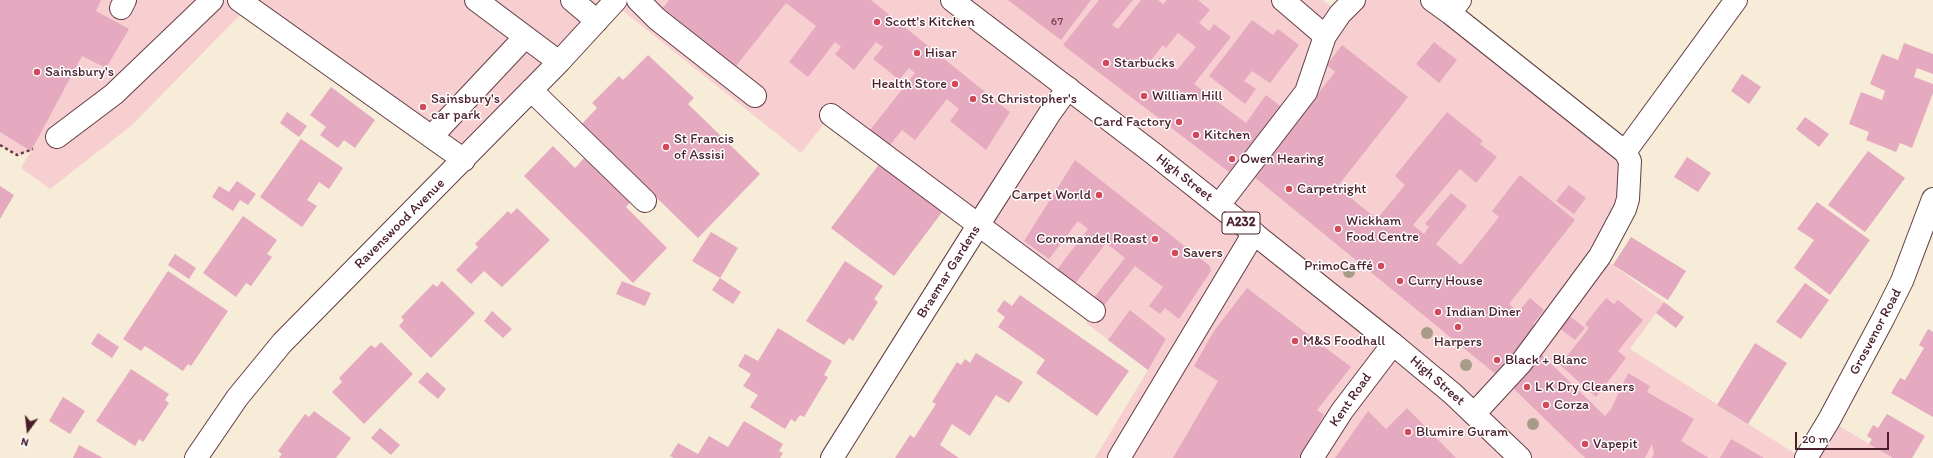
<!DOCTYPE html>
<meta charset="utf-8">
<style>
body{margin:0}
#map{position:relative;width:1933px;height:458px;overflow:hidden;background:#f6ecd8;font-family:Itim,sans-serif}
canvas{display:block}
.north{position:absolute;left:8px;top:410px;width:40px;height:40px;-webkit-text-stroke:3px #fff;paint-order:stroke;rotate:195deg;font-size:11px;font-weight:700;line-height:16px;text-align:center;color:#4a1f2b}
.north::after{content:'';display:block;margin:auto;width:14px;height:18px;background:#4a1f2b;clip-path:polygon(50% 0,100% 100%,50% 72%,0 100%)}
.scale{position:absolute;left:1795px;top:432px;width:94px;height:18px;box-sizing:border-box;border:2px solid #4a1f2b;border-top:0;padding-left:5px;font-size:12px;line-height:14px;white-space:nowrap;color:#4a1f2b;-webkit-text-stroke:3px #fff;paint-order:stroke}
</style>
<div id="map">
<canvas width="1933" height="458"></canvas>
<div class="north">N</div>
<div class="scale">20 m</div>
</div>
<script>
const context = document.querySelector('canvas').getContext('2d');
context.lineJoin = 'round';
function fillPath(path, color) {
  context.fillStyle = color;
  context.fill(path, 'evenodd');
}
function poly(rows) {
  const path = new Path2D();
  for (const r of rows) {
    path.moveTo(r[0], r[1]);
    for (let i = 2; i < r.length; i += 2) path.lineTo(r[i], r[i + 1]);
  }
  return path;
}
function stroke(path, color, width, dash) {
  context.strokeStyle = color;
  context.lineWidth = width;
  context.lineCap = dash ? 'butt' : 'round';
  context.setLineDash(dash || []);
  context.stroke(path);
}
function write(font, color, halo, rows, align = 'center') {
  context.font = font + ' Itim,sans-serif';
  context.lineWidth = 3;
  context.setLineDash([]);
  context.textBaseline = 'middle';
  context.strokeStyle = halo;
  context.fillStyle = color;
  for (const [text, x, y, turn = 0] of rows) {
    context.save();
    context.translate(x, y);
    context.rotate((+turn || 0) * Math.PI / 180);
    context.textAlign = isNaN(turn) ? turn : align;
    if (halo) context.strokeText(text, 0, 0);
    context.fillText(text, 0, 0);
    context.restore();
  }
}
const built = poly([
 [0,0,1323,0,1340,14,1354,0,1432,0,1630,161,1600,256,1664,302,1630,349,1802,458,1095,458,1148,370,1086,323,1094,312,830,116,801,153,613,3,464,160,242,13,132,125,50,189,21,168,31,151,17,155,0,145],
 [1829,420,1893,458,1806,458]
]);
const building = poly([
 [0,0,101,0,96,11,129,29,106,68,82,56,31,151,0,132],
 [669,0,871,0,1010,112,986,150,950,121,959,109,947,99,915,140,902,130,890,145,870,130,915,73,909,68,899,80,886,69,873,59,883,47,876,42,854,70,835,54,841,47,835,42,808,77,789,62,816,26,786,3,736,66,663,8],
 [1008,0,1091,0,1061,40],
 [1099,0,1133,0,1112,25,1118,29,1141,0,1158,0,1163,4,1167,0,1198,0,1210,10,1199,23,1209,31,1214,24,1231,37,1194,84,1246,123,1266,95,1284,109,1233,175,1063,45],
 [1178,33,1196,47,1177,70,1160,57,1153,66,1149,63,1163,45,1166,48],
 [1252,20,1273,35,1278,29,1299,45,1270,83,1252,71,1244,81,1256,89,1245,104,1209,76],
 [1434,42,1457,60,1439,83,1416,64],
 [1904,43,1933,54,1933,74,1917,68,1914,77,1933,84,1933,93,1912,148,1900,143,1896,152,1866,140,1869,132,1849,124,1861,92,1882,100,1885,91,1870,84,1882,54,1898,60],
 [1342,45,1408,97,1337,187,1377,219,1405,185,1395,176,1447,112,1483,141,1480,144,1497,157,1476,183,1460,169,1413,225,1424,234,1429,227,1425,224,1451,193,1467,206,1436,244,1461,265,1499,217,1492,211,1520,175,1575,220,1509,304,1518,312,1530,298,1544,310,1533,324,1538,328,1498,376,1253,176,1335,72,1327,65],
 [648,55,694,98,688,104,760,174,698,238,625,167,578,128,597,108,592,103,619,76,623,80],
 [1742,74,1761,87,1749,104,1731,91],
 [331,87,375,120,355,148,344,140,338,148,320,135,326,127,310,115],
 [287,112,307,126,299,137,280,123],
 [1805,117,1829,134,1819,147,1796,129],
 [301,139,343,168,329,189,319,182,307,200,317,206,302,227,260,197],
 [553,146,575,168,586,156,632,200,626,207,667,248,633,283,524,176],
 [1868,151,1905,178,1865,232,1828,205],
 [1687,157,1711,173,1698,192,1674,177],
 [1075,160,1210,266,1211,271,1179,319,1165,308,1160,314,1149,306,1163,287,1135,266,1103,307,1093,299,1125,258,1106,243,1074,285,1056,271,1088,229,1078,221,1049,259,1024,241],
 [880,163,943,211,894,276,831,228],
 [237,181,256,194,248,205,240,200,233,211,212,197,219,186,229,192],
 [1569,185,1586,198,1574,214,1556,201],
 [0,186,14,195,0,219],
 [1817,202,1870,240,1830,295,1794,268,1814,240,1797,229],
 [517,208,550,240,502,287,484,271,471,284,456,270,478,247,475,244,508,211,511,214],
 [243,216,277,240,267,254,272,257,251,286,246,283,236,297,203,273],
 [711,232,738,248,720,278,692,261],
 [1631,237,1686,271,1668,300,1613,265],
 [175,254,196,268,189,279,168,265],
 [845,261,883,286,874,299,878,302,853,341,849,338,844,345,806,321],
 [168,271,228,311,191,366,188,364,183,371,145,346,141,351,123,339],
 [720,278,741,292,733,304,712,290],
 [442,281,475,313,431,358,399,326,404,320,401,317,433,284,437,287],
 [622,281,651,293,645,306,616,294],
 [1805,283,1829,300,1801,339,1776,322],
 [1247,288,1351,367,1317,410,1324,415,1299,458,1173,458,1218,381,1194,366,1214,331],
 [1020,295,1129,371,1097,416,1036,373,1045,360,998,327,1005,317,997,311,1004,300,1012,306],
 [1606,298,1614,304,1618,300,1643,320,1618,351,1626,358,1596,397,1560,365,1589,328,1585,324],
 [1664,302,1684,317,1676,328,1656,313],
 [1130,310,1166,339,1148,370,1108,340],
 [492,311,512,329,503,338,484,321],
 [1568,315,1585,328,1575,340,1558,327],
 [778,328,832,361,824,375,828,377,804,417,800,415,795,422,791,419,785,429,750,407,758,395,743,386,751,374,738,366,745,354,758,361],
 [1928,329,1933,332,1933,417,1891,393,1900,378,1905,380,1924,348,1919,345],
 [98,333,119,347,112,358,91,344],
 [381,342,413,374,364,424,332,392,342,382,339,378,371,345,375,348],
 [1755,343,1787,363,1748,424,1717,405],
 [976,353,1023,382,1009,403,996,395,970,436,952,424,940,445,959,458,895,458,910,435,914,438,936,404,932,402,957,362,961,365,965,359,970,363],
 [1541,354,1605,416,1611,409,1628,373,1650,386,1647,392,1694,419,1681,441,1709,458,1652,458,1654,454,1652,444,1645,458,1585,458,1511,386],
 [131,369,169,394,165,400,169,403,143,442,139,439,135,446,96,421],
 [427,372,446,389,438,399,418,382],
 [63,397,85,411,70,434,49,421],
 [1407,408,1456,458,1335,458,1368,411,1386,429],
 [314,411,351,438,336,458,279,458,282,454,278,451,305,414,309,417],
 [1887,414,1925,436,1912,458,1893,458,1869,444,1872,439,1867,436,1873,425,1878,428],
 [744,421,783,444,779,451,783,453,780,458,674,458,670,456,678,443,698,454,709,436,728,447],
 [380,428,400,445,391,455,371,438],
 [1731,439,1764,458,1720,458],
 [79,445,103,458,73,458]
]);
const path = poly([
 [0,145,17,155,33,149]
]);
const minor = poly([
 [239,0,464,160],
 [476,0,559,62],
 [572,0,597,21],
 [638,0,657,19,755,96],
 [1283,0,1325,36],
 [1432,0,1450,13],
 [1460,0,1450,13,1625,152],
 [121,8,125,0],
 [531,90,645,201],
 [831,115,1094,311],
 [432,136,525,37],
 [57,137,114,94,212,0],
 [1219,205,1306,92,1325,36,1340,14,1354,0],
 [1474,414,1521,363,1600,256,1625,209,1628,199,1630,161,1625,152,1736,0],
 [196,458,237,398,282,343,559,62,616,0],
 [832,458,979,224,1050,113,1068,88],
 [1119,458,1254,233],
 [1312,458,1342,411,1393,344],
 [1806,458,1829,420,1884,317,1902,281,1933,199]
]);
const highway = poly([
 [952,0,1154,154,1393,344,1453,394,1520,458]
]);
const trees = [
 [1349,272],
 [1427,333],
 [1466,365],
 [1533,424]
];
const markers = [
 [877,22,4,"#d1495b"],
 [917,53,4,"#d1495b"],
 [1106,63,4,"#d1495b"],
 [37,72,4,"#d1495b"],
 [955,84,4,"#d1495b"],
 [1144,96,4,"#d1495b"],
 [973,99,4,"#d1495b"],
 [423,107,4,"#d1495b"],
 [1179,122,4,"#d1495b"],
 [1196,135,4,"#d1495b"],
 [666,147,4,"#d1495b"],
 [1232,159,4,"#d1495b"],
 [1289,189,4,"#d1495b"],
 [1099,195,4,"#d1495b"],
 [1338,229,4,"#d1495b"],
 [1155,239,4,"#d1495b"],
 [1175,253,4,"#d1495b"],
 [1381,266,4,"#d1495b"],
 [1400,281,4,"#d1495b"],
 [1438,312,4,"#d1495b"],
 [1458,327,4,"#d1495b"],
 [1295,341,4,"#d1495b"],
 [1497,360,4,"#d1495b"],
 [1527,387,4,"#d1495b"],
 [1546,405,4,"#d1495b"],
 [1408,432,4,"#d1495b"],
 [1585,444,4,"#d1495b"]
];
const numberNames = [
 ["67",1057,22]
];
const shields = [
 [1241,223,38]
];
const shieldNames = [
 ["A232",1241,223]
];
const poiNames = [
 ["Scott's Kitchen",885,22],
 ["Hisar",925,53],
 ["Starbucks",1114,63],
 ["Sainsbury's",45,72],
 ["Health Store",947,84,"right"],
 ["William Hill",1152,96],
 ["Sainsbury's",431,99],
 ["car park",431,115],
 ["St Christopher's",981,99],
 ["Card Factory",1171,122,"right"],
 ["Kitchen",1204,135],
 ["St Francis",674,139],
 ["of Assisi",674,155],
 ["Owen Hearing",1240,159],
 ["Carpetright",1297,189],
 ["Carpet World",1091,195,"right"],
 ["Wickham",1346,221],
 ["Food Centre",1346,237],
 ["Coromandel Roast",1147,239,"right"],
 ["Savers",1183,253],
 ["PrimoCaffé",1373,266,"right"],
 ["Curry House",1408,281],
 ["Indian Diner",1446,312],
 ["M&S Foodhall",1303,341],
 ["Harpers",1458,342,"center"],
 ["Black + Blanc",1505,360],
 ["L K Dry Cleaners",1535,387],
 ["Corza",1554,405],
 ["Blumire Guram",1416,432],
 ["Vapepit",1593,444]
];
const streetNames = [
 ["High Street",1184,178,38],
 ["Ravenswood Avenue",400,224,-45],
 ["Braemar Gardens",949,272,-58],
 ["Grosvenor Road",1876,332,-62],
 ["High Street",1437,381,41],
 ["Kent Road",1351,400,-55]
];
fillPath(built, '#f7cfd1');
fillPath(building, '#e5a9c0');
stroke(minor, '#643e45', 24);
stroke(highway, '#643e45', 24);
stroke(path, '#643e45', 2.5, [3, 3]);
stroke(minor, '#fff', 22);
stroke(highway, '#fff', 22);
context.fillStyle = '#a69c88';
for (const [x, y] of trees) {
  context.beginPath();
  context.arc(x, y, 6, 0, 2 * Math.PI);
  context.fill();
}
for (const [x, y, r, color] of markers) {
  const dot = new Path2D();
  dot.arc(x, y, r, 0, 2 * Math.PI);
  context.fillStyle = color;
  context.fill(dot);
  stroke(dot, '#fff', 1.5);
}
write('12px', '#714250', null, numberNames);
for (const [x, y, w] of shields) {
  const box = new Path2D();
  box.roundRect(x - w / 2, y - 11, w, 22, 3);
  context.fillStyle = '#fff';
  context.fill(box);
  stroke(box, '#4a1f2b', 1);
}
write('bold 13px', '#4a1f2b', null, shieldNames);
write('14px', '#4a1f2b', '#fff', poiNames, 'left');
write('14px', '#4a1f2b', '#fff', streetNames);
</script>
